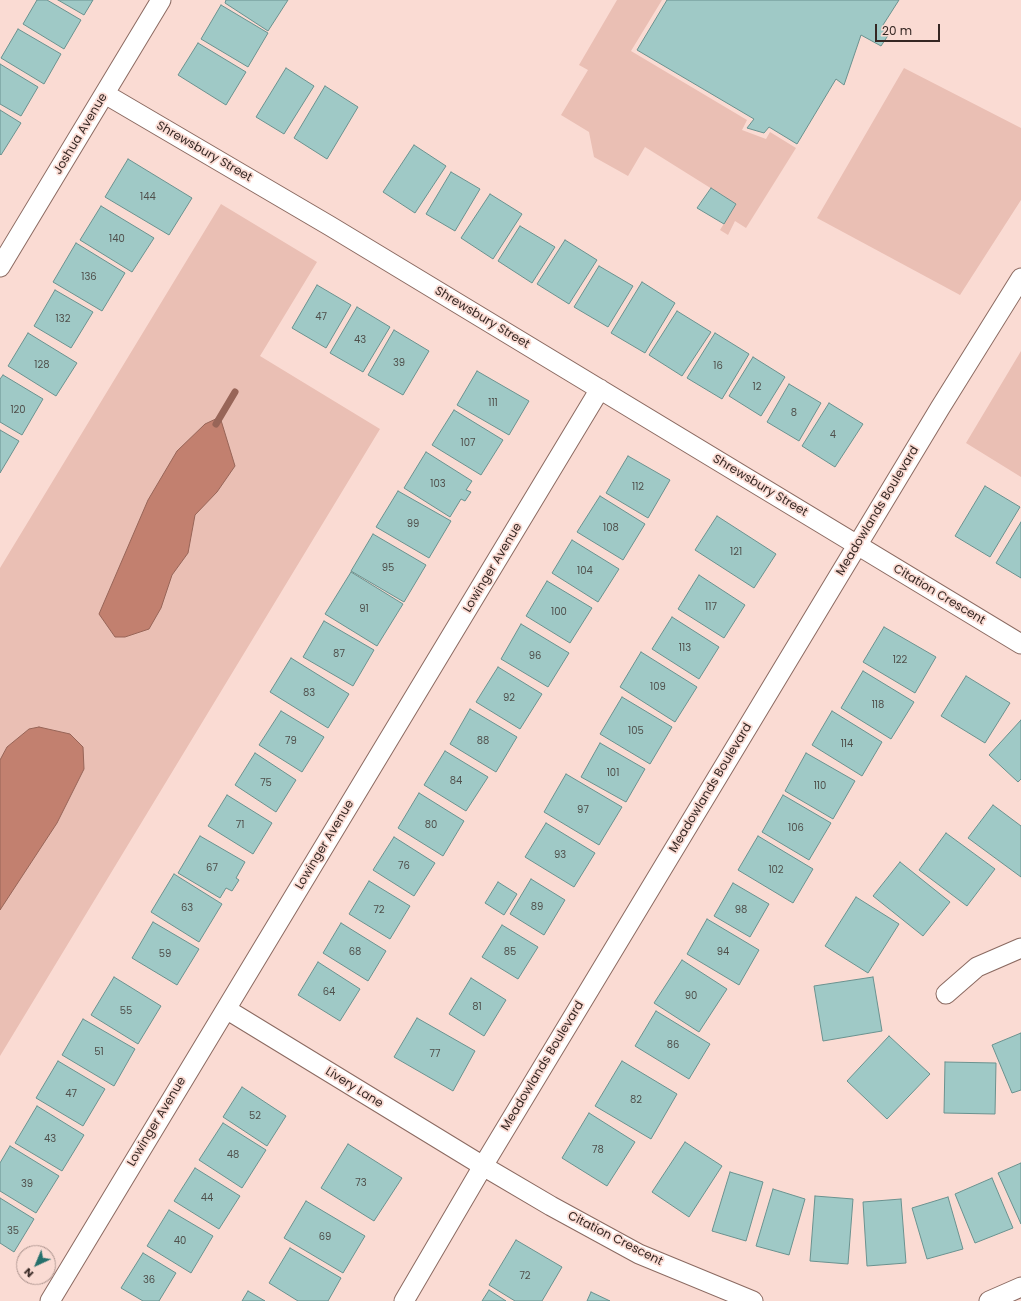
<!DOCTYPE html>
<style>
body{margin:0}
#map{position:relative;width:1021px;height:1301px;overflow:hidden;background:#fadbd3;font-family:Poppins,sans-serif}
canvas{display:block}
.north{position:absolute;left:16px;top:1245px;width:40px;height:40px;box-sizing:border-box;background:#fadbd3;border:1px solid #ab938d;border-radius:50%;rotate:224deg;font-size:11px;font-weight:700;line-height:16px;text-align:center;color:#352723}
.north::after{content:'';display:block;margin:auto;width:14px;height:18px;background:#26706c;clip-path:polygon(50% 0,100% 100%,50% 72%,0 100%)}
.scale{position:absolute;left:875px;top:24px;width:65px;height:18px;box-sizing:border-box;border:2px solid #352723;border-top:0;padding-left:5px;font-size:12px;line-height:14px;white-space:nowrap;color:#352723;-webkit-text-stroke:3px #fadbd3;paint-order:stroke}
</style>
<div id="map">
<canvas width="1021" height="1301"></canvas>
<div class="north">N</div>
<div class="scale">20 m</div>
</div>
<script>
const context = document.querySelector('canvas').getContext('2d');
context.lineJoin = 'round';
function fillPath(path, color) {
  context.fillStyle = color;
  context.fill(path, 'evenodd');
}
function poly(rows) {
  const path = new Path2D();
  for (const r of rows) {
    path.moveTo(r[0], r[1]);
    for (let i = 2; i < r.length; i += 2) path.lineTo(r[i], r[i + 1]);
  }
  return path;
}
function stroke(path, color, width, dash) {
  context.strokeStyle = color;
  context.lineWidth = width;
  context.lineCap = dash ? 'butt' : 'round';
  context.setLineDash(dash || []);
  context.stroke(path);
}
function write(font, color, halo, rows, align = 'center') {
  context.font = font + ' Poppins,sans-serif';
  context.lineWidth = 3.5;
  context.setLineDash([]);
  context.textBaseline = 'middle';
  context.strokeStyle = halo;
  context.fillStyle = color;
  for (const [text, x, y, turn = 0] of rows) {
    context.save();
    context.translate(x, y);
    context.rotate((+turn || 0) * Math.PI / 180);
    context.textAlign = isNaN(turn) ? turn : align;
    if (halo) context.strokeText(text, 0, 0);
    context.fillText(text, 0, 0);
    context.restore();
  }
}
const green = poly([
 [617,0,662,0,631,51,747,120,742,130,766,139,770,132,796,148,746,228,735,221,728,235,720,230,736,204,645,147,628,176,594,157,589,132,561,115,588,70,579,65],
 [904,68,1021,128,1021,200,960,295,817,218],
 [221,204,317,262,260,356,380,429,0,1056,0,568],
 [1021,351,1021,477,966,443]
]);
const water = poly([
 [220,417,235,466,217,492,195,515,188,553,172,575,161,608,149,629,125,637,115,637,99,614,148,500,177,451,205,424,220,417],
 [39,727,70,734,83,747,84,769,57,823,0,910,0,760,7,747,29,729,39,727]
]);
const stream = poly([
 [216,424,235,392]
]);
const building = poly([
 [37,0,47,0,81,20,64,49,23,24,37,0],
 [58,0,93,0,84,15,58,0],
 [226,0,288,0,268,31,225,3,226,0],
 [667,0,899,0,883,25,891,31,881,46,861,35,844,85,836,79,797,144,769,127,764,133,747,128,754,119,637,50,667,0],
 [221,5,268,33,248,67,201,39,221,5],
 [18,29,61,54,44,84,1,58,18,29],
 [198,43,246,72,226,105,178,75,198,43],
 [0,64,38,87,21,116,0,104,0,64],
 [286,68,314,86,284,134,256,117,286,68],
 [325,86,358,107,327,159,294,138,325,86],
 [0,110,21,123,1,155,0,154,0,110],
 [414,145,446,166,415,213,383,192,414,145],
 [128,159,192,198,169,235,105,197,128,159],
 [451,172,480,189,455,231,426,214,451,172],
 [711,188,736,204,724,224,697,208,711,188],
 [490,194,522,214,493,259,461,238,490,194],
 [101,206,154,238,132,272,80,240,101,206],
 [520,226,555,247,532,283,498,261,520,226],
 [565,240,597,260,569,304,537,284,565,240],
 [76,243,125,273,102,311,53,282,76,243],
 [599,266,633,286,608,327,574,307,599,266],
 [642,282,675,303,645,353,611,333,642,282],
 [317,285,351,305,326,348,292,328,317,285],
 [55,290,93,312,71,348,34,326,55,290],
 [357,307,390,327,363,372,330,353,357,307],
 [677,311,711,332,682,376,649,355,677,311],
 [394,330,429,351,403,395,368,375,394,330],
 [28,333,77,363,56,396,8,366,28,333],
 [715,333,749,354,722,399,687,378,715,333],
 [753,357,785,377,761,416,729,396,753,357],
 [477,371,529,401,509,435,457,405,477,371],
 [3,375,43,399,22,435,0,422,0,379,3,375],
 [789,384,821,403,799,441,767,422,789,384],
 [829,403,863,424,835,467,802,446,829,403],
 [454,410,503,440,481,475,432,445,454,410],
 [0,430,19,441,0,473,0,430],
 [426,452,472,481,466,490,471,492,465,501,461,499,450,517,404,488,426,452],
 [628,456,670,480,648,518,606,493,628,456],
 [985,486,1020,507,990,557,955,536,985,486],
 [398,491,451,521,429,558,376,527,398,491],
 [600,496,645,524,623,560,577,532,600,496],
 [717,516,776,554,754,588,695,550,717,516],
 [1021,522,1021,578,996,563,1021,522],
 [373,534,426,565,404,602,351,571,373,534],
 [572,540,619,569,598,602,552,573,572,540],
 [351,572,403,604,377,646,325,614,351,572],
 [699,575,745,605,724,638,678,609,699,575],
 [547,581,592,608,570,643,526,616,547,581],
 [672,617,719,647,699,679,652,649,672,617],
 [324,621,374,650,353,686,303,657,324,621],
 [521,624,569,653,548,687,501,659,521,624],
 [884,627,936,657,915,693,863,662,884,627],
 [641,652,697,687,675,722,620,687,641,652],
 [291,658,349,694,328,728,270,692,291,658],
 [498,667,542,694,520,729,476,702,498,667],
 [863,671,914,702,891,739,841,708,863,671],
 [966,676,1010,703,985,743,941,716,966,676],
 [622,697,672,727,650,764,600,734,622,697],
 [470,709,517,737,496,772,450,744,470,709],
 [281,711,324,737,302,772,259,745,281,711],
 [832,711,882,742,862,776,812,745,832,711],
 [1021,720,1021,779,1018,782,989,755,1021,720],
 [600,743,645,769,626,802,581,777,600,743],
 [445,751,488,777,466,811,424,785,445,751],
 [255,753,296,780,276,812,235,785,255,753],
 [806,753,855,781,833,819,785,791,806,753],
 [566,774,622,807,599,845,544,812,566,774],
 [419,793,464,821,443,856,398,828,419,793],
 [227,795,272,823,253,854,208,826,227,795],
 [783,795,831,823,809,860,762,832,783,795],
 [993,805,1021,826,1021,877,968,838,993,805],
 [546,823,595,853,574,887,525,857,546,823],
 [946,833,995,869,967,906,919,870,946,833],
 [200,836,245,862,236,878,239,880,232,891,226,888,220,898,178,873,200,836],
 [758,836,813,869,793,903,738,870,758,836],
 [394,837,435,863,414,896,373,870,394,837],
 [900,862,950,902,923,936,873,896,900,862],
 [174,874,222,904,199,942,151,912,174,874],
 [531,879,565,900,544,935,510,914,531,879],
 [369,881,410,906,390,939,349,914,369,881],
 [498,882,517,894,504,915,485,903,498,882],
 [733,883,769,904,750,937,714,916,733,883],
 [856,897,899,924,868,973,825,946,856,897],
 [707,919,759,950,739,985,687,954,707,919],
 [153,922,199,949,177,985,132,958,153,922],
 [341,923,386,951,368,981,323,953,341,923],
 [502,925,538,947,518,979,482,957,502,925],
 [682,960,727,989,699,1032,654,1003,682,960],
 [318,962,360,989,340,1021,298,995,318,962],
 [114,977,161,1006,138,1044,91,1015,114,977],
 [873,977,882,1031,823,1041,814,986,873,977],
 [471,978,506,1000,484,1036,449,1014,471,978],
 [656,1011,710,1044,689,1079,635,1046,656,1011],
 [417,1018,475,1051,453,1091,394,1057,417,1018],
 [83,1019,135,1049,114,1086,62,1055,83,1019],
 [1021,1033,1021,1090,1012,1093,992,1045,1021,1033],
 [889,1036,930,1074,887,1119,847,1081,889,1036],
 [58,1061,105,1089,83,1126,36,1098,58,1061],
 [622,1061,677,1094,651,1139,595,1106,622,1061],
 [945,1062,996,1063,995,1114,944,1113,945,1062],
 [242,1087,286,1116,267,1146,223,1117,242,1087],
 [37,1106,84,1135,62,1171,15,1143,37,1106],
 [589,1113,635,1142,607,1186,562,1158,589,1113],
 [223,1123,266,1150,242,1188,199,1160,223,1123],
 [685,1142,722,1166,689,1217,652,1192,685,1142],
 [348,1144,402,1178,374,1221,321,1188,348,1144],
 [10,1146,59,1176,36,1213,0,1191,0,1163,10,1146],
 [1021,1163,1021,1224,998,1173,1021,1163],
 [195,1168,240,1196,219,1229,174,1201,195,1168],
 [730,1172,763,1182,746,1241,712,1231,730,1172],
 [992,1178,1013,1228,975,1243,955,1194,992,1178],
 [773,1189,805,1199,789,1255,756,1246,773,1189],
 [815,1196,853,1199,848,1264,810,1261,815,1196],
 [948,1197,963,1249,927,1259,912,1208,948,1197],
 [0,1198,34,1219,14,1252,0,1243,0,1198],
 [901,1199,906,1263,867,1266,863,1202,901,1199],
 [306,1201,365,1236,343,1273,284,1238,306,1201],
 [169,1210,213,1236,191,1273,147,1246,169,1210],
 [516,1240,562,1267,542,1301,515,1301,489,1285,516,1240],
 [290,1248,341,1278,328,1301,298,1301,269,1283,290,1248],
 [143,1253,176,1273,159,1301,143,1301,121,1288,143,1253],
 [489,1290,506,1301,482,1301,489,1290],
 [248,1291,265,1301,242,1301,248,1291],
 [591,1292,610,1301,587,1301,591,1292]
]);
const street = poly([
 [105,94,330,226,1021,644],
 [0,267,161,0],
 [946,994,977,967,1021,948],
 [226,1009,483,1166,551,1206,639,1254,753,1301],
 [50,1301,600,389],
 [404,1301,483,1166,940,408,1021,278],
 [989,1301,1021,1287]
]);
const numberNames = [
 ["144",148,197],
 ["140",117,239],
 ["136",89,277],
 ["47",321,317],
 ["132",63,319],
 ["43",360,340],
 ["39",399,363],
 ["128",42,365],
 ["16",718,366],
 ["12",757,387],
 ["111",493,403],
 ["120",18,410],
 ["8",794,413],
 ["4",833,435],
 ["107",468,443],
 ["103",438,484],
 ["112",638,487],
 ["99",413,524],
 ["108",611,528],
 ["121",736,552],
 ["95",388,568],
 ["104",585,571],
 ["117",711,607],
 ["91",364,609],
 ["100",559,612],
 ["113",685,648],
 ["87",339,654],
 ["96",535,656],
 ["122",900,660],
 ["109",658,687],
 ["83",309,693],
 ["92",509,698],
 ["118",878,705],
 ["105",636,731],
 ["79",291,741],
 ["88",483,741],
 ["114",847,744],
 ["101",613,773],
 ["84",456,781],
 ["75",266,783],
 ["110",820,786],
 ["97",583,810],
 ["71",240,825],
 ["80",431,825],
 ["106",796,828],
 ["93",560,855],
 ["76",404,866],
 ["67",212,868],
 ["102",776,870],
 ["89",537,907],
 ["63",187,908],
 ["72",379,910],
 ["98",741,910],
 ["68",355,952],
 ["85",510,952],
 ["94",723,952],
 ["59",165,954],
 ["64",329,992],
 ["90",691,996],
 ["81",477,1007],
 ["55",126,1011],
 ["86",673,1045],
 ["51",99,1052],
 ["77",435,1054],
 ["47",71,1094],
 ["82",636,1100],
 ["52",255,1116],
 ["43",50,1139],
 ["78",598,1150],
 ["48",233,1155],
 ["73",361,1183],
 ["39",27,1184],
 ["44",207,1198],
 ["35",13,1231],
 ["69",325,1237],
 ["40",180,1241],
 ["72",525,1276],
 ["36",149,1280]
];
const streetNames = [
 ["Joshua Avenue",81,134,-59],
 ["Shrewsbury Street",204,152,30],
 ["Shrewsbury Street",482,318,31],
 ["Shrewsbury Street",760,486,31],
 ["Meadowlands Boulevard",878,511,-59],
 ["Lowinger Avenue",493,568,-59],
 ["Citation Crescent",939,595,31],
 ["Meadowlands Boulevard",711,788,-59],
 ["Lowinger Avenue",325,845,-59],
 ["Meadowlands Boulevard",543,1066,-59],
 ["Livery Lane",354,1088,32],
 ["Lowinger Avenue",157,1122,-59],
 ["Citation Crescent",615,1239,27]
];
fillPath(green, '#eabfb4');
fillPath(water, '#c2806f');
stroke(water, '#986558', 1);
stroke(stream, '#986558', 7);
fillPath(building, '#9fc9c6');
stroke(building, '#6a928f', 1);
stroke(street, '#8b6a61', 21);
stroke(street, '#fff', 19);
write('10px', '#50504c', null, numberNames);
write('12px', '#352723', '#fadbd3', streetNames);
</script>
